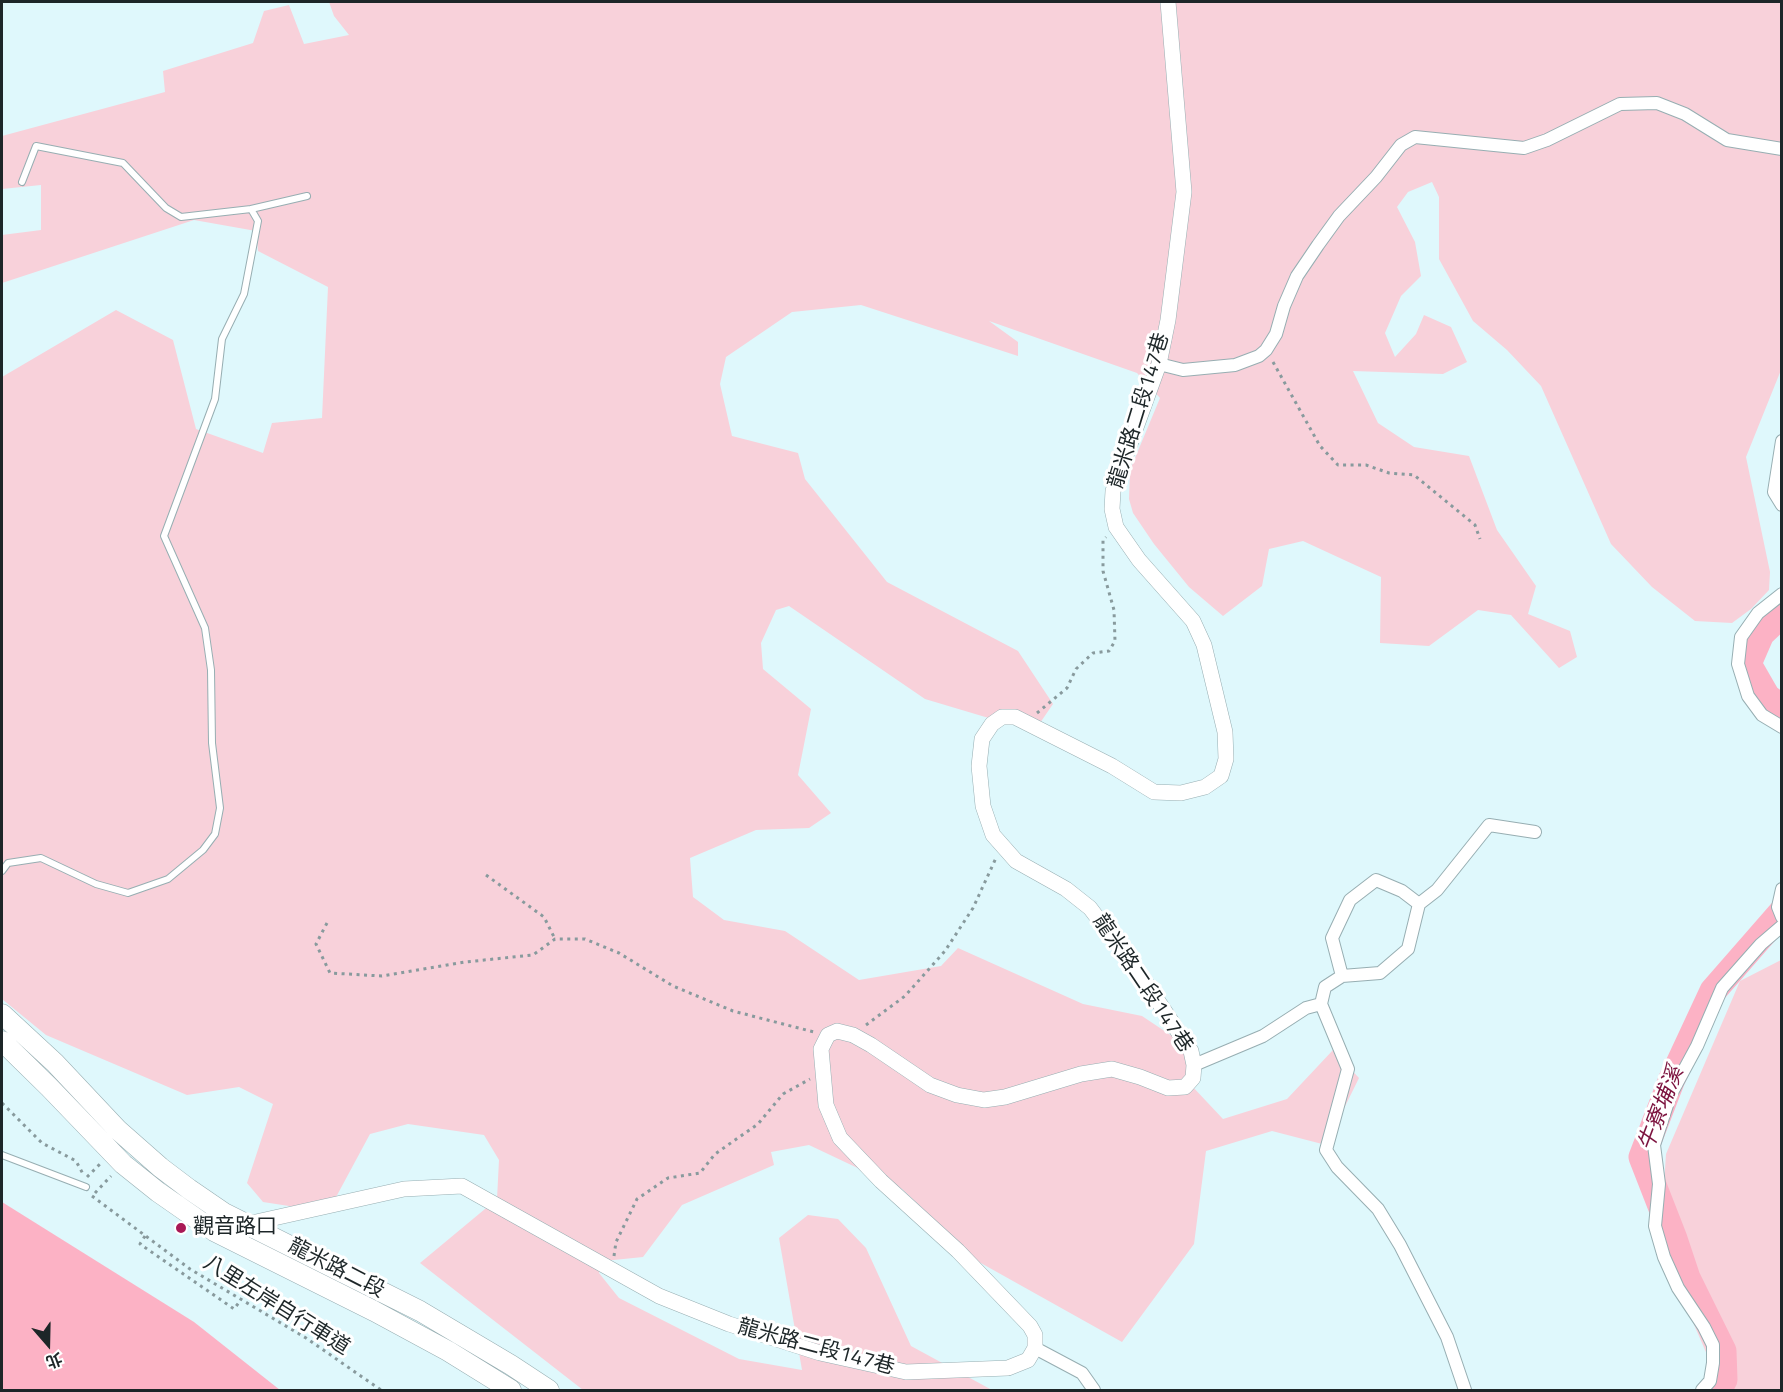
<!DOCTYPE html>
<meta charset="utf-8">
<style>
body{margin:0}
#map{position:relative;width:1783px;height:1392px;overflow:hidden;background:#dff8fc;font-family:"Titillium Web","Noto Sans TC",sans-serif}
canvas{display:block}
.frame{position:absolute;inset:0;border:3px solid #1d2628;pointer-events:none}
.north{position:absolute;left:18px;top:1314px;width:60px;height:60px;-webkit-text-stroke:4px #fff;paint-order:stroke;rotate:160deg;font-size:16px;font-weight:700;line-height:24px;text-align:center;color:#1d2628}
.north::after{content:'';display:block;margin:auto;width:21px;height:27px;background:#1d2628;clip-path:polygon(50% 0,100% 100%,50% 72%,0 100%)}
</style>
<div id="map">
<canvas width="1783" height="1392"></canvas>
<div class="frame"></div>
<div class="north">北</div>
</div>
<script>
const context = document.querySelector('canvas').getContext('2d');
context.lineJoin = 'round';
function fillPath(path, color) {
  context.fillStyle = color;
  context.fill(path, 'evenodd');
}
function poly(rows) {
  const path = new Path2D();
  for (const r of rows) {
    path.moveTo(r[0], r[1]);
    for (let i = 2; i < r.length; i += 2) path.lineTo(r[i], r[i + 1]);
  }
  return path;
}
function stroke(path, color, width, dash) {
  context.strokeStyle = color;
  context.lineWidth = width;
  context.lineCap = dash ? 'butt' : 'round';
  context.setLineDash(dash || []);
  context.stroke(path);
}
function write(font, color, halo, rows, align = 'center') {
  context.font = font + ' "Titillium Web","Noto Sans TC",sans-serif';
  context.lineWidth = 6;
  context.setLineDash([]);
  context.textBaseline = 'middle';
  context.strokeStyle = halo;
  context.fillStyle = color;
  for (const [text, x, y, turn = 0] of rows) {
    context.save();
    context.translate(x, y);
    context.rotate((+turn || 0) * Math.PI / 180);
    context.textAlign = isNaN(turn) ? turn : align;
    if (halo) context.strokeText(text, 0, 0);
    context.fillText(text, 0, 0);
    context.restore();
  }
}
const green = poly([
 [329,2,1781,2,1781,370,1746,457,1770,572,1769,590,1751,609,1732,623,1695,621,1652,587,1611,544,1541,386,1507,350,1473,321,1439,259,1439,197,1432,182,1408,192,1397,207,1415,242,1421,276,1401,296,1385,333,1395,357,1416,334,1424,315,1451,327,1467,362,1443,374,1353,371,1378,423,1414,447,1469,456,1497,530,1536,586,1528,614,1570,631,1577,657,1559,668,1511,615,1478,610,1429,646,1380,643,1381,577,1303,541,1269,549,1262,586,1223,616,1189,587,1154,544,1133,513,1129,499,1130,470,1160,398,1137,373,989,321,1018,342,1018,356,861,305,792,312,726,357,720,384,732,436,798,453,805,479,887,582,1018,651,1053,704,1040,723,1002,722,925,699,789,606,776,610,761,643,763,669,811,709,798,775,831,813,809,828,756,830,690,858,693,897,724,920,785,931,859,980,941,966,958,948,1083,1004,1142,1016,1187,1046,1191,1085,1223,1119,1287,1099,1333,1050,1359,1078,1326,1145,1272,1131,1206,1151,1194,1244,1122,1342,979,1262,902,1189,809,1145,771,1152,774,1165,682,1205,643,1257,604,1261,599,1273,619,1298,739,1359,802,1370,779,1238,808,1215,838,1219,866,1248,911,1346,992,1390,583,1390,420,1263,497,1199,499,1160,484,1135,408,1124,370,1134,328,1212,263,1202,247,1183,273,1104,239,1087,187,1095,46,1035,2,999,2,377,116,310,173,340,196,429,263,453,272,423,322,418,328,287,258,251,256,231,194,220,2,283,2,235,41,230,41,185,2,189,2,136,165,92,163,71,253,43,264,11,289,5,304,44,349,35,334,16],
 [1781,960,1781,1390,1716,1390,1718,1380,1660,1246,1666,1154,1740,981]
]);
const water = poly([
 [2,1202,194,1322,280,1390,2,1390]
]);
const river = poly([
 [1782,614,1761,634,1748,664,1767,697,1782,708],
 [1716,1390,1724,1380,1723,1351,1687,1278,1674,1239,1642,1157,1672,1079,1713,991,1782,912]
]);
const path = poly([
 [1273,362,1320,446,1338,465,1366,465,1389,473,1414,475,1475,525,1480,539],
 [1037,713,1067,688,1076,669,1093,653,1109,651,1115,641,1114,610,1103,571,1103,540,1106,537],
 [486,875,544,917,555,939],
 [327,923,316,944,330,973,382,976,465,962,533,955,555,939,585,939,619,953,673,986,733,1011,814,1032],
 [866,1025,905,996,945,951,973,908,996,858],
 [2,1103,42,1143,76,1161,83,1174],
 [87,1177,101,1163],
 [95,1193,111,1176],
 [92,1196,190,1269,306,1338,381,1390],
 [145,1236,140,1244,234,1309,240,1301],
 [614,1256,616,1242,637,1199,668,1178,700,1173,715,1154,758,1124,783,1094,810,1079]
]);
const service = poly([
 [251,209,307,196],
 [2,871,8,863,41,858,96,884,128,893,168,879,203,850,215,834,220,808,212,743,211,670,205,628,164,536,215,399,222,339,244,294,258,221,251,209,181,217,166,208,123,163,36,146,22,182],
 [2,1155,86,1187]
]);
const minor = poly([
 [1159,364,1183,370,1235,365,1259,356,1266,350,1276,334,1284,306,1297,276,1318,245,1339,216,1376,177,1401,145,1415,137,1524,148,1547,140,1620,104,1657,103,1685,114,1727,140,1782,149],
 [1782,441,1774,492,1782,505],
 [1782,594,1758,613,1741,637,1738,664,1748,696,1762,715,1782,727],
 [1782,889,1778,907,1782,917],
 [1342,976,1332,938,1350,900,1376,880,1402,891,1419,904],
 [1321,1004,1325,987,1342,976,1380,973,1408,949,1419,904,1437,890,1489,825,1535,832],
 [1194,1065,1263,1036,1306,1008,1321,1004,1348,1069,1326,1150,1337,1167,1378,1209,1400,1245,1447,1337,1465,1390],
 [1035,1348,1082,1373,1094,1390],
 [1702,1390,1710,1381,1713,1363,1713,1345,1704,1327,1678,1288,1664,1257,1655,1226,1659,1184,1654,1145,1670,1096,1697,1046,1722,988,1761,944,1782,926]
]);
const tertiary = poly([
 [246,1228,247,1224,404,1189,462,1186,659,1296,729,1324,820,1353,906,1372,1008,1368,1028,1360,1035,1348,1035,1335,1030,1326,958,1251,881,1181,840,1138,826,1105,821,1049,828,1035,837,1031,853,1035,871,1045,930,1085,957,1095,984,1100,1005,1097,1081,1074,1112,1069,1140,1077,1168,1088,1185,1087,1193,1078,1194,1065,1191,1051,1140,974,1090,908,1066,889,1016,861,993,835,983,806,979,766,982,739,992,724,1002,717,1015,717,1112,766,1154,792,1181,793,1205,787,1221,776,1226,759,1225,732,1204,645,1193,621,1139,560,1116,527,1112,509,1113,491,1159,364,1168,320,1184,192,1168,2]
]);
const primary = poly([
 [2,1014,55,1063,118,1130,160,1167,189,1189,224,1213,420,1311,511,1365,549,1390],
 [2,1041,49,1087,123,1164,158,1192,214,1231,374,1311,448,1351,511,1390]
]);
const markers = [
 [181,1228,6,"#a81956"]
];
const streetNames = [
 ["龍米路二段147巷",1140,411,-73],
 ["龍米路二段147巷",1142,984,56],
 ["龍米路二段",336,1269,27],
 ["八里左岸自行車道",276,1306,32],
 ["龍米路二段147巷",816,1348,15]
];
const poiNames = [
 ["觀音路口",193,1228]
];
const waterNames = [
 ["牛寮埔溪",1662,1109,-69]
];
fillPath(green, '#f8d1da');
fillPath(water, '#fcb2c5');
stroke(river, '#fcb2c5', 27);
stroke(service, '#97aeb2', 8);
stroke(minor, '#97aeb2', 14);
stroke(tertiary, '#97aeb2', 16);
stroke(primary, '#97aeb2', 21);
stroke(path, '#889a9d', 3, [3, 4.5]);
stroke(service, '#fff', 6);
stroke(minor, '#fff', 12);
stroke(tertiary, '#fff', 15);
stroke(primary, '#fff', 20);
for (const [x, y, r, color] of markers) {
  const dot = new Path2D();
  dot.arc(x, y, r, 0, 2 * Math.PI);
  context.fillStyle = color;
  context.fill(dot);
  stroke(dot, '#fff', 2);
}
write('21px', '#1d2628', '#fff', streetNames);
write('21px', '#1d2628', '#fff', poiNames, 'left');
write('italic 22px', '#7c133f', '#fff', waterNames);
</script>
